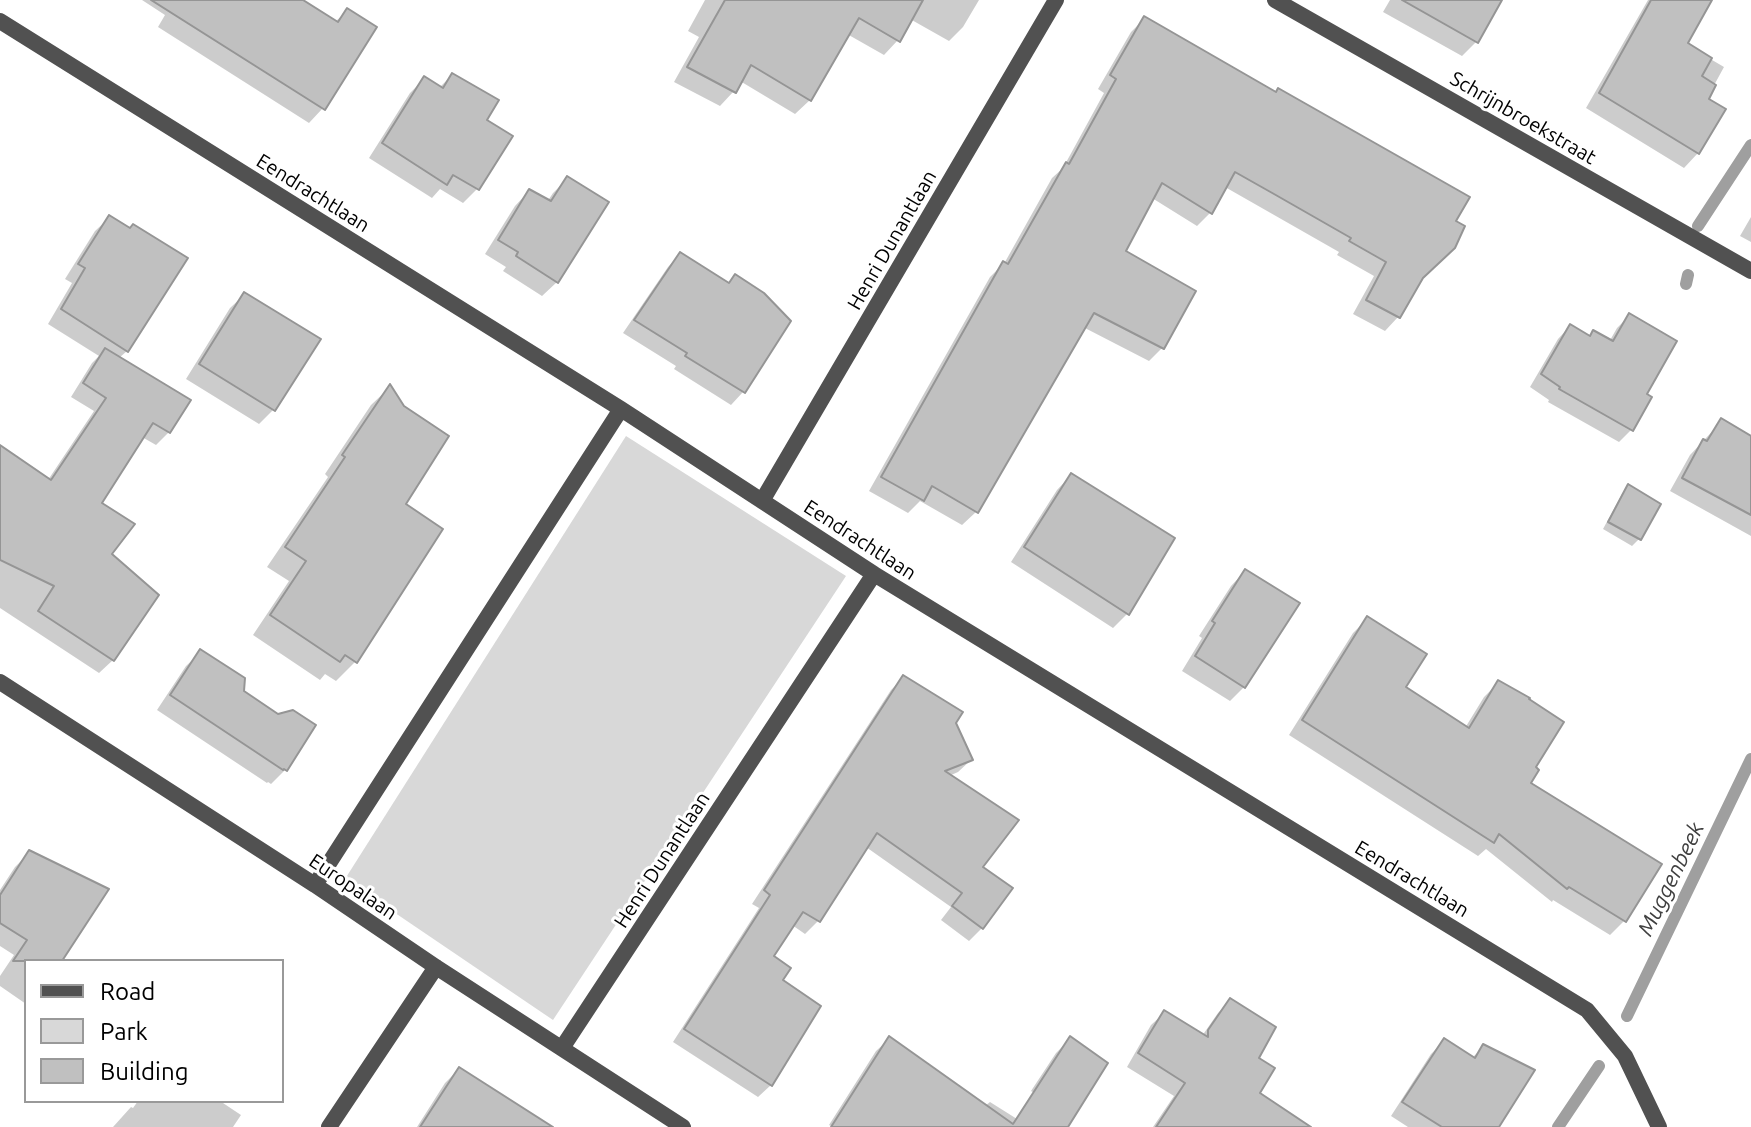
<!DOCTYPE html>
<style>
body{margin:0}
#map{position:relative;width:1751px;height:1127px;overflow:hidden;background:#fff;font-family:Ubuntu,sans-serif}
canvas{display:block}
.legend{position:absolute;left:24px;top:959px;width:260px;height:144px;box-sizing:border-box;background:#fff;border:2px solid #999;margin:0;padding:10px 14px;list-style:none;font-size:24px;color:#000}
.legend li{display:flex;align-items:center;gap:16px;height:40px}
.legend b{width:40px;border:2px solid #999}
</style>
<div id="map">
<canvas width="1751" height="1127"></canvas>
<ul class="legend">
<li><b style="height:10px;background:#515151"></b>Road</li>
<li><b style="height:22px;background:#d8d8d8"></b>Park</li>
<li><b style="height:22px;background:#c0c0c0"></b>Building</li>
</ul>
</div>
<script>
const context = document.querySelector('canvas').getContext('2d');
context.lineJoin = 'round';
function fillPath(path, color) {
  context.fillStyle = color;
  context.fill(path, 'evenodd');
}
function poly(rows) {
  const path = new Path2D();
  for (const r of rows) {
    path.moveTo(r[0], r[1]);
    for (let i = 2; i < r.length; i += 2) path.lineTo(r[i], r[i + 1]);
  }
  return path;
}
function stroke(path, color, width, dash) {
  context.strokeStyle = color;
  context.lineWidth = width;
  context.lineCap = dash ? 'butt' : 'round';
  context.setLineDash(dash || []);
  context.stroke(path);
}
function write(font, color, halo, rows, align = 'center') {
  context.font = font + ' Ubuntu,sans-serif';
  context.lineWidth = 6;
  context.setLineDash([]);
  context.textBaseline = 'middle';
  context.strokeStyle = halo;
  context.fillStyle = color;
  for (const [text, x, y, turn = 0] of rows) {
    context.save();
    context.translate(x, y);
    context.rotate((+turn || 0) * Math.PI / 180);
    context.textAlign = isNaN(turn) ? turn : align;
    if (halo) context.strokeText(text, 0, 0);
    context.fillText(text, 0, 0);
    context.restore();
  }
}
const green = poly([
 [626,436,846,576,553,1020,345,879]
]);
const shadow = poly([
 [142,0,299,0,335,22,347,11,323,108,309,123,158,27,165,15],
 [705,0,979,0,963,27,949,41,910,19,898,40,884,55,847,34,810,100,795,114,740,81,734,91,720,106,674,82,699,37,688,31],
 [1390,0,1500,0,1477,41,1462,56,1383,12],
 [1648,0,1710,0,1685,44,1724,67,1706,100,1698,153,1684,168,1586,108],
 [1145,18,1420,279,1398,317,1385,331,1353,314,1374,276,1337,255,1339,252,1225,187,1210,213,1197,226,1152,198,1123,252,1162,348,1149,361,1083,327,976,512,962,525,920,501,908,513,869,491,990,277,1005,262,1052,178,1063,168,1104,93,1098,89,1131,32],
 [452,75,485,121,478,188,463,203,440,189,432,198,369,158,410,93,424,79,439,88],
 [568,178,557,282,542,296,503,271,506,267,485,254,515,206,529,191,547,202,553,193],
 [110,217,127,351,119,358,169,432,156,445,142,437,99,503,109,554,113,660,99,673,0,608,0,448,48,480,94,411,71,397,92,363,99,356,48,324,72,283,65,279,95,231],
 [1751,217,1751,242,1740,236],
 [680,254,727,285,735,277,788,321,743,392,731,405,674,369,676,366,623,333,668,267],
 [245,294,318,340,273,410,259,424,186,379,230,308],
 [1629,316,1645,395,1649,397,1631,430,1619,442,1548,402,1549,400,1530,387,1558,339,1570,326,1589,338,1609,342,1617,328],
 [390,387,403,504,355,662,336,681,325,674,320,680,253,635,289,581,267,567,328,477,325,474,371,405],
 [1722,421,1751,438,1751,536,1670,491,1690,455],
 [1071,475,1128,613,1113,628,1011,562,1057,490],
 [1628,487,1659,505,1639,539,1632,546,1603,529,1622,494],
 [1245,571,1244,687,1230,701,1182,671,1202,638,1199,636,1231,586],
 [1367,619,1403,688,1465,728,1484,697,1498,683,1528,783,1660,865,1624,921,1610,935,1553,900,1552,902,1486,849,1478,856,1289,735,1353,633],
 [201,652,242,692,285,770,271,784,268,782,267,783,157,710,186,666],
 [904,677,953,723,971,760,958,772,949,776,980,867,982,928,969,941,941,920,951,907,866,847,818,921,805,934,792,925,771,957,780,981,771,1085,758,1097,673,1042,759,908,752,904,891,690],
 [29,853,60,961,26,961,26,1004,0,986,0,976,14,955,0,946,0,890,15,867],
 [1231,1000,1256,1059,1257,1094,1294,1127,1153,1127,1174,1096,1127,1067,1151,1025,1164,1013,1202,1036,1218,1013],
 [889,1039,985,1106,990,1102,1025,1124,1023,1127,833,1127,829,1125,876,1051],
 [1070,1039,1068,1115,1031,1091,1056,1053],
 [1444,1041,1472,1058,1483,1047,1497,1127,1408,1127,1391,1116,1431,1054],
 [459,1069,535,1127,417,1127,445,1083],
 [138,1101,220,1101,241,1115,233,1127,113,1127,131,1107,133,1108]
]);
const stream = poly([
 [1698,226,1751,145],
 [1686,284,1688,275],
 [1627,1016,1751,759],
 [1558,1127,1599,1066]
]);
const building = poly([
 [151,0,303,0,338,22,347,8,377,27,325,110,151,0],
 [725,0,923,0,900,42,859,18,811,101,751,65,736,93,687,67,725,0],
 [1402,0,1502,0,1478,43,1402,0],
 [1651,0,1712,0,1688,43,1712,58,1702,76,1716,85,1709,99,1726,109,1699,154,1599,93,1651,0],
 [1144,16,1276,92,1278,88,1470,197,1456,221,1465,226,1455,248,1423,278,1400,318,1366,300,1386,262,1349,241,1351,238,1274,194,1235,172,1212,214,1162,183,1126,251,1196,291,1164,349,1094,313,978,513,932,486,924,501,881,477,1003,261,1008,264,1066,162,1069,164,1116,79,1110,75,1144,16],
 [452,73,499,100,487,120,513,136,479,190,453,175,447,185,382,143,424,76,443,88,452,73],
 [567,176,609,202,558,283,516,256,518,252,498,240,529,189,551,201,567,176],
 [109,215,130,228,133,224,188,258,128,352,61,309,85,268,78,264,109,215],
 [680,252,729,283,735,274,764,293,791,321,745,393,685,356,687,353,634,320,680,252],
 [244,292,321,339,275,411,199,364,244,292],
 [1629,313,1677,341,1647,394,1652,397,1633,431,1559,389,1560,387,1541,374,1570,324,1590,336,1593,330,1613,341,1629,313],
 [105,348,191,400,170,433,153,423,102,503,135,524,112,554,159,595,114,661,38,611,54,586,0,560,0,445,51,480,106,398,83,383,105,348],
 [390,384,404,406,449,436,406,504,443,529,357,663,345,655,340,662,270,615,306,561,285,547,345,457,342,455,390,384],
 [1721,418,1751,436,1751,515,1682,478,1703,439,1707,441,1721,418],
 [1071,473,1175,538,1129,615,1024,547,1071,473],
 [1628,484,1661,504,1641,540,1608,522,1628,484],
 [1245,569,1300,603,1245,688,1195,656,1215,623,1212,621,1245,569],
 [1367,616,1427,654,1406,687,1469,728,1498,680,1530,698,1529,699,1564,722,1536,767,1539,770,1531,783,1662,864,1626,922,1569,887,1567,889,1499,834,1494,843,1302,720,1367,616],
 [200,649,245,678,244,691,278,714,293,710,316,725,287,771,284,769,283,770,170,695,200,649],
 [903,675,963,712,956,723,973,760,945,771,1019,820,983,867,1013,888,983,929,952,906,962,893,877,833,820,922,803,912,774,956,791,968,783,980,821,1006,772,1086,684,1029,770,895,764,890,903,675],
 [29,850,109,889,62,961,13,961,27,940,0,923,0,895,29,850],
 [1230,998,1276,1027,1259,1058,1275,1068,1260,1093,1311,1127,1156,1127,1185,1083,1138,1053,1164,1010,1208,1037,1208,1030,1230,998],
 [889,1036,1013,1124,1070,1036,1108,1063,1068,1127,831,1127,889,1036],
 [1444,1038,1475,1058,1483,1044,1535,1070,1499,1127,1442,1127,1402,1102,1444,1038],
 [459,1067,553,1127,420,1127,459,1067]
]);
const street = poly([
 [1275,0,1751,271],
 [0,21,621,409,874,574,1587,1010,1625,1056,1659,1127],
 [762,501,1056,0],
 [0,682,315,885,436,967,683,1127],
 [315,885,621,409],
 [562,1048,874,574],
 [329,1127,436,967]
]);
const streetNames = [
 ["Schrijnbroekstraat",1523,118,30],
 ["Eendrachtlaan",313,193,32],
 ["Henri Dunantlaan",892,240,-60],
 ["Eendrachtlaan",860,540,33],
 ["Henri Dunantlaan",662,860,-57],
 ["Eendrachtlaan",1412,879,31],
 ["Europalaan",353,887,34]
];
const waterNames = [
 ["Muggenbeek",1671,879,-64]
];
fillPath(green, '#d8d8d8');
fillPath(shadow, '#0003');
stroke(stream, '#9f9f9f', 12);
fillPath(building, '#c0c0c0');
stroke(building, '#959595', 2);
stroke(street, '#515151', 16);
write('20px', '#000', '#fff', streetNames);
write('italic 22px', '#404040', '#fff', waterNames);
</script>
